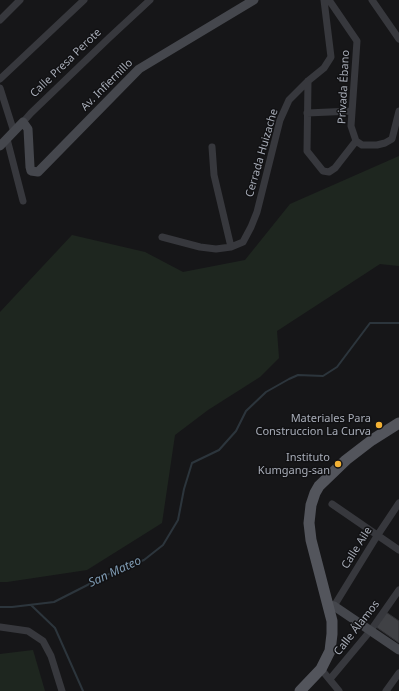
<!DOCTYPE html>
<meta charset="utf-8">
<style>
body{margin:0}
canvas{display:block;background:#161618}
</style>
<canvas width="399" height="691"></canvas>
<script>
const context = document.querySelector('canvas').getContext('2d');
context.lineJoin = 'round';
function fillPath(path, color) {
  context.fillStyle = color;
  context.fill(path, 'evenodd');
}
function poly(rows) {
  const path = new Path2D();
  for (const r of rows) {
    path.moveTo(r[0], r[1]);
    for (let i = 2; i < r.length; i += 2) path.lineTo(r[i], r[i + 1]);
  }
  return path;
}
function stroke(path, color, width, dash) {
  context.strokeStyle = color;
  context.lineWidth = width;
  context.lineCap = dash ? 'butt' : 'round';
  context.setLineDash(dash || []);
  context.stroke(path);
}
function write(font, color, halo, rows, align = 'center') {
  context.font = font + ' "Noto Sans",sans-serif';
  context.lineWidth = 3;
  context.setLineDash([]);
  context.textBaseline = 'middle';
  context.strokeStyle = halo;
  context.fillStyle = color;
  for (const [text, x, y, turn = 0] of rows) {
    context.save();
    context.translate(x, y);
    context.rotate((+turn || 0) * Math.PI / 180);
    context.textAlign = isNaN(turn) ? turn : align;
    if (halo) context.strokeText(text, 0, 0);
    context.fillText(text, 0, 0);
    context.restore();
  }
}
const green = poly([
 [399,156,399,266,380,264,277,331,279,358,260,377,208,410,175,435,162,523,87,570,7,582,0,582,0,312,72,235,145,252,183,272,245,260,290,204],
 [33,650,45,691,0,691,0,654]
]);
const stream = poly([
 [31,605,55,628,83,691],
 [0,607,12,607,54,602,115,571,144,560,163,545,178,520,184,489,192,463,219,450,236,431,246,411,266,392,289,379,298,375,323,376,337,367,370,323,399,323]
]);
const building = poly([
 [386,612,399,621,399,643,376,627,386,612]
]);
const street = poly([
 [329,0,357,41,351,126,356,141,362,145,377,145,385,143,392,139,399,111],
 [372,0,399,39],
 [0,20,20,0],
 [0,79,84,0],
 [308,81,307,151,323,171,329,172,335,168,356,141],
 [0,88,14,132],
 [307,113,352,111],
 [23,122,31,113,109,38,150,0],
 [7,139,23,201],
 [212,147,214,175,231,247],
 [162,237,200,247,216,249,231,247,243,242,251,227,257,212,280,120,289,100,308,81,324,68,331,57,324,0],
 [332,504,399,550],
 [334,606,377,536,399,503],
 [0,627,28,631,43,641,51,656,62,691],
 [321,669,339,691],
 [330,679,371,630,399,590],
 [386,691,399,673]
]);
const secondary = poly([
 [0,146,23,122,28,129,30,167,31,171,38,172,139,69,254,0],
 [328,605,334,606,399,650]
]);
const primary = poly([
 [300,691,321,669,330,651,332,634,332,621,311,540,309,523,311,505,315,493,319,486,346,460,372,440,399,423]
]);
const markers = [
 [379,425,4,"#f2b134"],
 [338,464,4,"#f2b134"]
];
const streetNames = [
 ["Calle Presa Perote",66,63,-44],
 ["Av. Infiernillo",107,85,-45],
 ["Privada Ébano",344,87,-87],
 ["Cerrada Huizache",262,153,-74],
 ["Calle Aile",357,548,-58],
 ["Calle Álamos",357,628,-52]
];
const poiNames = [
 ["Materiales Para",371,419],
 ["Construccion La Curva",371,432],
 ["Instituto",330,458],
 ["Kumgang-san",330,471]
];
const waterNames = [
 ["San Mateo",115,572,-25]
];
fillPath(green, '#1e261f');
stroke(stream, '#2c353c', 2);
fillPath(building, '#404145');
stroke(building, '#303034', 1);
stroke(street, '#37383d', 7);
stroke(secondary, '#45474d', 9);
stroke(primary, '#53555c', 11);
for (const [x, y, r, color] of markers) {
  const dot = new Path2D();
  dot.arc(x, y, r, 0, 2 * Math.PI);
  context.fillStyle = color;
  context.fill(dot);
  stroke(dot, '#111113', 1.5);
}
write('11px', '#a8adb8', '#111113', streetNames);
write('11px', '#a8adb8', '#111113', poiNames, 'right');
write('italic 12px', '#7f9bb3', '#111113', waterNames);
</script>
